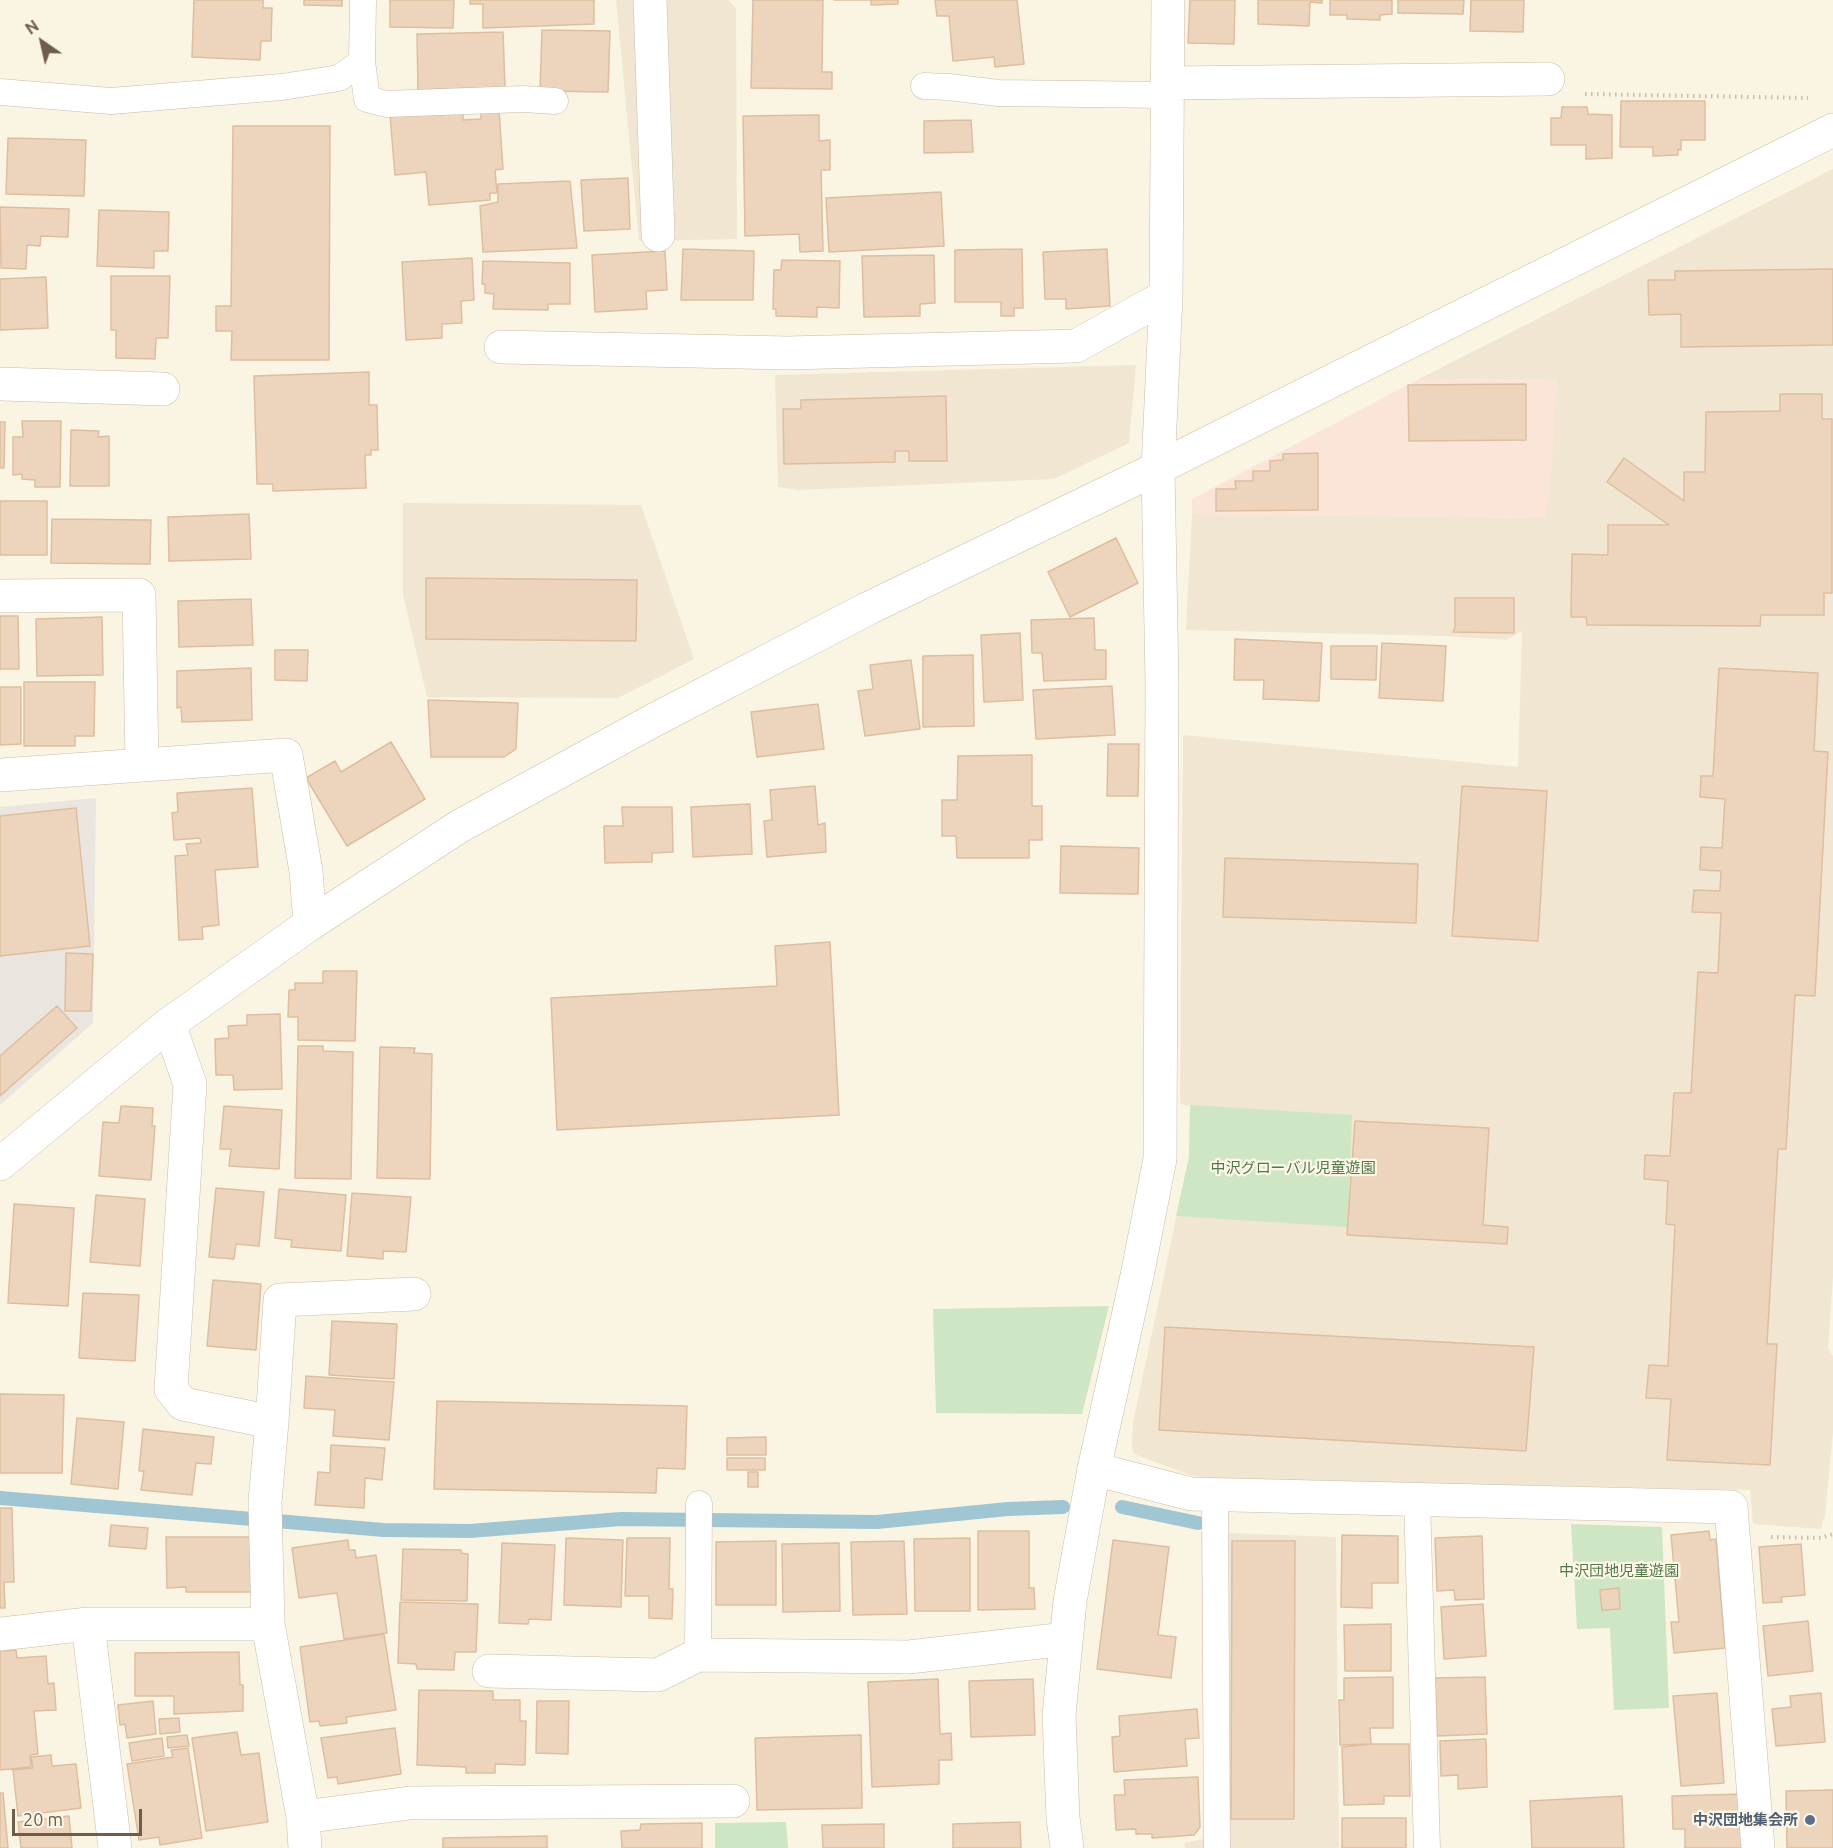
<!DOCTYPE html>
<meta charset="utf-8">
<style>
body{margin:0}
#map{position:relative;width:1833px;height:1848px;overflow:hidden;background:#faf4e3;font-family:Ubuntu,sans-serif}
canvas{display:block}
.north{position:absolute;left:12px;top:12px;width:60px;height:60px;-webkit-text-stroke:4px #fdf7e9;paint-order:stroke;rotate:326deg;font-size:16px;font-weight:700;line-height:24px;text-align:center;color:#705c4b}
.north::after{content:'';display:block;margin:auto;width:21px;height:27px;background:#705c4b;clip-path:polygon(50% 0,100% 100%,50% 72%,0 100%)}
.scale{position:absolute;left:12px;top:1809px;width:130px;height:27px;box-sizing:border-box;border:3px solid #705c4b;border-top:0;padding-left:8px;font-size:18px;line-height:21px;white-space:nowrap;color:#705c4b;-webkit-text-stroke:4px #fdf7e9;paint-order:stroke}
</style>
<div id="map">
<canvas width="1833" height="1848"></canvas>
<div class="north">N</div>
<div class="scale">20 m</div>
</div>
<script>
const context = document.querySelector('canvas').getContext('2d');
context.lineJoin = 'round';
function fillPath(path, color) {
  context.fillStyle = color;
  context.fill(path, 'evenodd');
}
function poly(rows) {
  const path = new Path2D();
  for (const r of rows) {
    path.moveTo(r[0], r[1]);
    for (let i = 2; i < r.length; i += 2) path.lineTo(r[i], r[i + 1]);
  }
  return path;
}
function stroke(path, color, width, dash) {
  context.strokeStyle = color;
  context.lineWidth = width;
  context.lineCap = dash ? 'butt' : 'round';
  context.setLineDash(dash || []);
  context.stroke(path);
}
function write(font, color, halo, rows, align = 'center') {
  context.font = font + ' Ubuntu,"Noto Sans JP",sans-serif';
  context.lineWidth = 4.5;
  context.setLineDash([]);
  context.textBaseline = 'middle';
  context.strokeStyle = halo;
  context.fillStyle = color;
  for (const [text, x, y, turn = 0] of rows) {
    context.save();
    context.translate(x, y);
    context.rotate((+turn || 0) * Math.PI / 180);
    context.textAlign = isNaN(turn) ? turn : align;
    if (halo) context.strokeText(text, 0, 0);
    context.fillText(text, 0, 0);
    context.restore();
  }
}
const residential = poly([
 [616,0,728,0,736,8,737,239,639,241],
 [1833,169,1833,1276,1828,1348,1833,1356,1833,1432,1825,1515,1821,1529,1753,1524,1750,1490,1219,1479,1190,1475,1134,1454,1132,1446,1133,1423,1189,1157,1190,1106,1180,1104,1183,735,1518,767,1522,631,1506,640,1443,636,1186,630,1192,514,1545,518,1557,379,1417,380],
 [1136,365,1129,443,1054,479,798,490,778,487,775,375],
 [403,503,641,505,694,659,618,698,427,697,403,595],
 [1201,1532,1336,1537,1339,1848,1185,1848,1184,1843,1204,1839]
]);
const commercial = poly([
 [1557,379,1550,489,1545,518,1192,514,1192,499,1417,380]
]);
const industrial = poly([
 [96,798,93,1023,0,1105,0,807]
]);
const green = poly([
 [1190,1105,1352,1115,1348,1227,1176,1216,1189,1157],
 [1109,1306,1082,1414,936,1413,933,1309],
 [1571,1524,1662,1527,1669,1708,1614,1710,1610,1628,1577,1629],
 [786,1822,788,1848,715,1848,715,1823]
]);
const stream = poly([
 [0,1498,384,1530,470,1531,621,1519,877,1522,1008,1509,1063,1507],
 [1122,1507,1198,1523]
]);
const building = poly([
 [194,0,263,0,263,8,272,8,271,41,261,41,260,60,192,57,194,0],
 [304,0,342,0,342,6,304,5,304,0],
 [390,0,454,0,453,28,390,27,390,0],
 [470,0,594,0,594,24,483,28,483,4,470,4,470,0],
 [753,0,823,0,822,72,832,72,832,89,751,88,753,0],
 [834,0,898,0,898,4,871,5,871,0,834,0],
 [935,0,1017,0,1024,64,995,67,994,57,953,61,949,16,937,16,935,0],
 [1190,0,1235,0,1234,44,1188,43,1190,0],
 [1258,0,1322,0,1322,3,1310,2,1309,26,1258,24,1258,0],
 [1330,0,1392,0,1392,14,1380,15,1380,20,1347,19,1347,15,1330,15,1330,0],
 [1398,0,1464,0,1463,14,1398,13,1398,0],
 [1471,0,1524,0,1523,32,1470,31,1471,0],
 [542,30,610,31,608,92,540,91,542,30],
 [503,32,505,87,418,90,417,34,503,32],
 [1621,101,1705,101,1705,140,1681,140,1681,150,1678,149,1678,155,1653,156,1653,147,1620,147,1621,101],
 [1562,107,1587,107,1588,114,1612,115,1612,158,1586,159,1586,145,1551,145,1551,118,1561,118,1562,107],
 [463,108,463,120,481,119,481,112,499,110,503,169,495,170,497,193,490,193,490,200,429,205,426,172,395,175,390,115,463,108],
 [819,115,819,141,830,140,830,170,821,170,823,251,800,252,799,234,745,236,743,116,819,115],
 [971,120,973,152,924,153,924,121,971,120],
 [233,126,330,126,329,360,231,360,232,331,216,331,216,306,231,306,233,126],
 [8,138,86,140,84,196,6,194,8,138],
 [628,178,630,229,584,231,581,180,628,178],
 [570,181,577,248,483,252,480,206,498,202,498,184,570,181],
 [941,192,944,246,829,252,826,198,941,192],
 [0,207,69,209,68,237,41,236,40,246,27,245,26,269,1,268,0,207],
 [99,210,169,212,168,251,154,251,154,268,97,266,99,210],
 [683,249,754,251,753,300,681,300,683,249],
 [1022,249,1023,308,1014,308,1014,316,1001,316,1001,302,955,302,955,250,1022,249],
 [1107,249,1110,306,1066,309,1066,299,1045,299,1043,252,1107,249],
 [665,251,667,290,646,291,647,309,595,312,592,255,665,251],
 [934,255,935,303,920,304,920,316,864,317,862,256,934,255],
 [472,258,474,300,461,301,462,323,442,324,442,338,406,340,402,262,472,258],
 [782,260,840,261,839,308,817,307,817,317,776,316,776,309,773,309,774,270,781,270,782,260],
 [483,261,570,263,570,304,548,304,548,310,493,309,494,294,485,293,485,284,482,284,483,261],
 [1833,269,1833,345,1681,347,1681,314,1649,315,1648,280,1675,280,1675,271,1833,269],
 [111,276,170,276,168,338,156,338,155,359,116,358,116,330,111,330,111,276],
 [46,277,48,328,0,330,0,279,46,277],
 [369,372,369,405,377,405,378,450,371,450,371,455,365,455,366,488,273,491,273,484,257,484,254,376,369,372],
 [1526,384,1526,440,1409,441,1408,385,1526,384],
 [1780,394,1822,394,1822,419,1832,419,1832,593,1824,593,1824,615,1761,615,1760,626,1587,625,1586,617,1571,617,1572,554,1608,555,1608,525,1669,525,1607,482,1624,458,1684,501,1684,472,1705,472,1706,412,1780,411,1780,394],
 [946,396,947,461,909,461,909,451,895,451,895,462,784,464,783,409,801,409,801,400,946,396],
 [22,421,61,421,60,487,35,487,35,480,22,479,22,474,13,475,13,437,23,437,22,421],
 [0,422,5,422,4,468,0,468,0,422],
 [71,430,99,431,98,437,109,436,109,486,70,486,71,430],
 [1318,453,1318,510,1216,511,1216,489,1236,489,1235,481,1253,481,1253,471,1270,471,1270,461,1283,460,1283,454,1318,453],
 [0,501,47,501,47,555,0,555,0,501],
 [249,514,251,559,169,561,168,517,249,514],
 [52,519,151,520,150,564,51,563,52,519],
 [1116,538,1138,583,1070,617,1048,572,1116,538],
 [426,578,637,580,636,641,426,639,426,578],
 [1455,598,1514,598,1514,633,1453,632,1455,627,1455,598],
 [251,599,253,645,179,647,178,601,251,599],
 [0,616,18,616,19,669,0,669,0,616],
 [102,617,103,675,37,676,36,619,102,617],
 [1094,618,1095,650,1106,650,1106,679,1044,681,1042,653,1032,653,1031,620,1094,618],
 [1020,633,1023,700,984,702,981,635,1020,633],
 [1235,639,1322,643,1319,701,1263,699,1264,680,1234,680,1235,639],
 [1382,643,1446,646,1443,701,1379,698,1382,643],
 [1331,646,1377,646,1376,680,1331,679,1331,646],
 [275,650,308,650,307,681,275,680,275,650],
 [973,655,974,726,923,727,923,656,973,655],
 [911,660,920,729,865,736,858,691,873,689,870,665,911,660],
 [251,668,252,720,182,722,181,707,177,708,177,671,251,668],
 [1719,668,1818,673,1814,751,1828,752,1815,996,1795,995,1786,1149,1778,1149,1767,1344,1777,1344,1770,1465,1667,1460,1671,1399,1646,1398,1649,1365,1668,1366,1675,1225,1666,1224,1668,1181,1644,1179,1645,1155,1670,1156,1674,1093,1691,1093,1698,972,1718,973,1721,913,1692,912,1694,890,1720,891,1721,871,1700,870,1701,847,1722,848,1725,799,1700,797,1701,776,1713,776,1719,668],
 [24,682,95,682,94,736,75,736,75,746,24,746,24,682],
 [1112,686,1115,735,1036,739,1033,690,1112,686],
 [0,687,21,687,21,744,0,745,0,687],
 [428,700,518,703,516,749,504,757,431,757,428,700],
 [818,704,824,749,757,757,751,712,818,704],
 [391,742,425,799,347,846,306,778,335,761,341,772,391,742],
 [1108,744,1139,744,1138,796,1107,796,1108,744],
 [1032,755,1032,806,1042,806,1042,840,1029,840,1029,858,957,858,956,836,942,836,942,800,957,800,958,756,1032,755],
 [815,786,818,825,825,823,826,852,767,857,764,821,772,820,770,790,815,786],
 [1462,786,1547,791,1538,941,1452,936,1462,786],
 [252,788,258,867,215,870,219,925,202,927,203,939,179,940,175,856,188,855,186,844,201,843,200,838,174,840,172,813,178,812,177,793,252,788],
 [750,804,752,854,693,857,691,807,750,804],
 [622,807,672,807,673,852,652,853,652,862,605,863,604,826,623,826,622,807],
 [76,808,90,946,0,956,0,816,76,808],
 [1061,846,1139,848,1138,894,1060,893,1061,846],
 [1225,858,1418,864,1416,923,1223,917,1225,858],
 [830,942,839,1115,557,1130,551,998,777,986,775,946,830,942],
 [66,953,93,954,91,1011,65,1011,66,953],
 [323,971,357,971,355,1041,298,1040,298,1017,288,1017,289,990,295,990,295,983,323,983,323,971],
 [57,1006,77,1028,0,1096,0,1056,57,1006],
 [280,1014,282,1089,234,1090,233,1075,216,1075,215,1039,229,1038,228,1026,247,1025,247,1015,280,1014],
 [298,1046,323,1046,323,1051,353,1052,351,1179,295,1178,298,1046],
 [380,1047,415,1048,414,1053,432,1054,430,1179,377,1178,380,1047],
 [121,1106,153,1108,152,1126,155,1126,151,1180,99,1176,103,1122,119,1123,121,1106],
 [224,1106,282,1110,279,1169,229,1166,231,1149,220,1149,224,1106],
 [1355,1121,1489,1128,1483,1225,1508,1227,1507,1244,1347,1235,1355,1121],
 [216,1188,264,1192,259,1246,236,1244,234,1259,209,1257,216,1188],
 [279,1189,346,1195,341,1251,291,1247,292,1240,275,1238,279,1189],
 [352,1193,411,1197,406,1252,383,1251,383,1259,347,1256,352,1193],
 [96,1195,145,1199,140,1266,90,1262,96,1195],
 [14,1204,74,1208,68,1306,8,1303,14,1204],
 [213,1280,261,1284,256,1350,207,1346,213,1280],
 [83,1293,139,1295,135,1361,79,1358,83,1293],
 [332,1321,397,1324,394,1379,329,1375,332,1321],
 [1165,1327,1534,1347,1526,1451,1159,1430,1165,1327],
 [306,1376,394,1382,389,1440,333,1436,335,1410,304,1408,306,1376],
 [0,1394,64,1395,62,1473,0,1473,0,1394],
 [437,1401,687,1406,685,1469,657,1468,656,1493,434,1489,437,1401],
 [77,1418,124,1422,118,1489,71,1484,77,1418],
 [143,1429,214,1437,211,1464,196,1463,192,1495,141,1490,144,1471,139,1471,143,1429],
 [766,1437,766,1455,727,1455,727,1438,766,1437],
 [331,1445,385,1448,382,1480,365,1478,364,1508,315,1505,318,1472,330,1473,331,1445],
 [727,1458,765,1458,765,1470,727,1470,727,1458],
 [748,1472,758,1472,758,1487,748,1487,748,1472],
 [0,1508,12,1508,14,1582,4,1582,5,1608,0,1608,0,1508],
 [111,1525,148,1528,146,1549,109,1546,111,1525],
 [978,1531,1029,1531,1029,1588,1034,1588,1035,1609,978,1610,978,1531],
 [1709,1531,1710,1540,1716,1539,1725,1648,1674,1653,1671,1622,1679,1622,1671,1535,1709,1531],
 [1342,1535,1398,1536,1398,1583,1372,1583,1372,1608,1341,1607,1342,1535],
 [1482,1536,1484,1599,1455,1600,1454,1590,1437,1591,1435,1538,1482,1536],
 [166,1537,250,1537,251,1592,186,1592,186,1587,167,1588,166,1537],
 [566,1538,623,1540,621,1607,564,1605,566,1538],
 [627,1538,670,1538,669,1589,673,1589,672,1619,649,1618,649,1596,625,1596,627,1538],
 [970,1538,970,1611,915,1611,914,1539,970,1538],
 [348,1540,349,1550,355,1550,356,1558,376,1555,387,1633,344,1639,337,1593,299,1598,292,1548,348,1540],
 [1113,1540,1169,1547,1158,1635,1176,1637,1171,1678,1097,1669,1113,1540],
 [776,1541,776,1605,716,1605,716,1542,776,1541],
 [904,1541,907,1614,853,1615,851,1542,904,1541],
 [1232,1541,1295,1541,1294,1819,1231,1819,1232,1541],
 [502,1543,555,1545,551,1620,529,1619,528,1624,499,1623,502,1543],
 [839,1543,840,1611,783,1612,782,1544,839,1543],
 [1801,1544,1805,1595,1781,1597,1782,1602,1763,1603,1759,1547,1801,1544],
 [403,1549,461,1550,461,1553,468,1554,467,1601,401,1600,403,1549],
 [1619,1588,1620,1609,1602,1610,1600,1590,1619,1588],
 [400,1602,478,1604,476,1652,455,1652,454,1670,417,1669,416,1664,398,1663,400,1602],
 [1483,1604,1486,1656,1444,1659,1441,1607,1483,1604],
 [1808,1621,1813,1671,1768,1676,1763,1626,1808,1621],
 [1391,1624,1391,1671,1345,1671,1344,1625,1391,1624],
 [384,1634,396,1710,346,1717,347,1723,320,1726,319,1721,310,1722,300,1647,384,1634],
 [16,1650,17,1658,46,1656,48,1684,54,1683,56,1710,34,1711,38,1754,30,1755,31,1767,0,1770,0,1651,16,1650],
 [239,1652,240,1685,243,1685,243,1711,174,1714,174,1696,135,1696,135,1653,239,1652],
 [1393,1677,1393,1728,1370,1728,1371,1744,1340,1745,1339,1700,1344,1700,1344,1678,1393,1677],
 [1485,1677,1487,1734,1437,1736,1435,1678,1485,1677],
 [938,1679,940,1734,951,1733,952,1760,939,1760,939,1784,872,1787,868,1682,938,1679],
 [1033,1679,1035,1735,971,1737,969,1681,1033,1679],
 [419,1690,493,1691,493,1700,520,1700,520,1721,526,1721,525,1765,495,1764,495,1773,466,1773,466,1767,417,1765,419,1690],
 [1717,1693,1724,1783,1681,1786,1673,1696,1717,1693],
 [1821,1693,1825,1742,1776,1746,1772,1709,1791,1707,1790,1696,1821,1693],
 [153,1701,156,1734,127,1738,125,1724,120,1725,118,1705,153,1701],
 [537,1701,569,1701,568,1754,536,1753,537,1701],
 [1197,1709,1199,1738,1185,1739,1187,1766,1114,1772,1112,1737,1120,1736,1119,1716,1197,1709],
 [179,1718,180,1732,160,1734,159,1719,179,1718],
 [395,1728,401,1774,338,1784,337,1777,328,1778,321,1738,395,1728],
 [237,1732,241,1755,259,1753,268,1822,206,1831,192,1738,237,1732],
 [187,1735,189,1746,168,1748,167,1737,187,1735],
 [861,1735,862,1808,757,1810,755,1738,861,1735],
 [162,1738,164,1756,132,1761,129,1743,162,1738],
 [1486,1739,1487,1787,1458,1789,1458,1775,1441,1776,1440,1741,1486,1739],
 [1371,1744,1409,1744,1410,1796,1384,1796,1384,1804,1344,1805,1342,1747,1371,1744],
 [188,1748,202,1838,160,1845,159,1837,139,1840,127,1764,173,1757,171,1750,188,1748],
 [51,1755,52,1766,76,1764,81,1808,18,1816,13,1770,33,1768,31,1757,51,1755],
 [1198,1777,1200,1827,1194,1835,1152,1838,1152,1834,1136,1834,1136,1829,1116,1830,1114,1795,1125,1795,1124,1780,1198,1777],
 [1833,1790,1833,1848,1787,1848,1786,1791,1833,1790],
 [0,1793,3,1793,8,1848,0,1848,0,1793],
 [1743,1794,1744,1848,1685,1848,1685,1829,1673,1829,1672,1796,1743,1794],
 [1622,1796,1624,1848,1532,1848,1530,1801,1622,1796],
 [69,1816,72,1848,21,1848,18,1822,69,1816],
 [1342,1818,1406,1818,1406,1848,1342,1848,1342,1818],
 [1020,1822,1021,1848,953,1848,953,1824,1020,1822],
 [702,1823,702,1848,622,1848,621,1831,640,1830,641,1824,702,1823],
 [884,1824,884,1848,823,1848,822,1825,884,1824],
 [547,1836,547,1848,443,1848,443,1838,547,1836]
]);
const path = poly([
 [1585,94,1808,98],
 [1771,1537,1821,1538,1833,1534]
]);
const lane = poly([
 [362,62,367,99,386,104,523,99,555,101],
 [924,86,949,87,998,93,1166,95],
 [0,92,111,101,282,87,339,78,362,62,363,0],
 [1215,1496,1217,1848],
 [1417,1500,1427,1848],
 [698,1655,699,1504]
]);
const street = poly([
 [650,0,658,235],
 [1167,83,1548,79],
 [501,347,787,353,1076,346,1166,296],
 [0,384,163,389],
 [0,596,139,595,142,765],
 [0,775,286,755,306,871,310,924],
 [169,1024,190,1084,171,1389,183,1404,272,1422],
 [1094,1469,1191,1494,1731,1507,1758,1848],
 [88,1624,115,1848],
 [268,1624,265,1502,272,1422,280,1300,414,1294],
 [0,1634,88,1624,268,1624,303,1817,305,1848],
 [489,1671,658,1675,698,1655,909,1657,1066,1639],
 [303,1817,410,1803,733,1801],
 [1067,1848,1063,1818,1059,1715,1070,1601,1094,1469,1137,1276,1160,1159,1162,683,1158,468,1166,296,1168,0]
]);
const secondary = poly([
 [0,1164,169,1024,310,924,460,826,656,719,867,609,1158,468,1833,130]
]);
const markers = [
 [1810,1820,6,"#5c6f8a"]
];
const parkNames = [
 ["中沢グローバル児童遊園",1293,1168],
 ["中沢団地児童遊園",1619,1571]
];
const serviceNames = [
 ["中沢団地集会所",1798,1820]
];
fillPath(residential, '#f1e6d2');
fillPath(commercial, '#fae5d8');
fillPath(industrial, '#eae5de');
fillPath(green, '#cee6c3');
stroke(stream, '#a1c6d3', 14);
fillPath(building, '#edd5bd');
stroke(building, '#debe9f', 1.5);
stroke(lane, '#cabcab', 27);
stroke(street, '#cabcab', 34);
stroke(secondary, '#cdbda9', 34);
stroke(path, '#d2b9a1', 4, [1.5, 4.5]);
stroke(lane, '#fff', 26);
stroke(street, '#fff', 33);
stroke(secondary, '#fff', 33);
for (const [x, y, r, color] of markers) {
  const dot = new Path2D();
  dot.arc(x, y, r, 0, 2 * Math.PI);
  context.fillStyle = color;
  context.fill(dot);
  stroke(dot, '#fdf7e9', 2);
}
write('15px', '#517a47', '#fdf7e9', parkNames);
write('bold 15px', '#4e5e75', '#fdf7e9', serviceNames, 'right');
</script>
